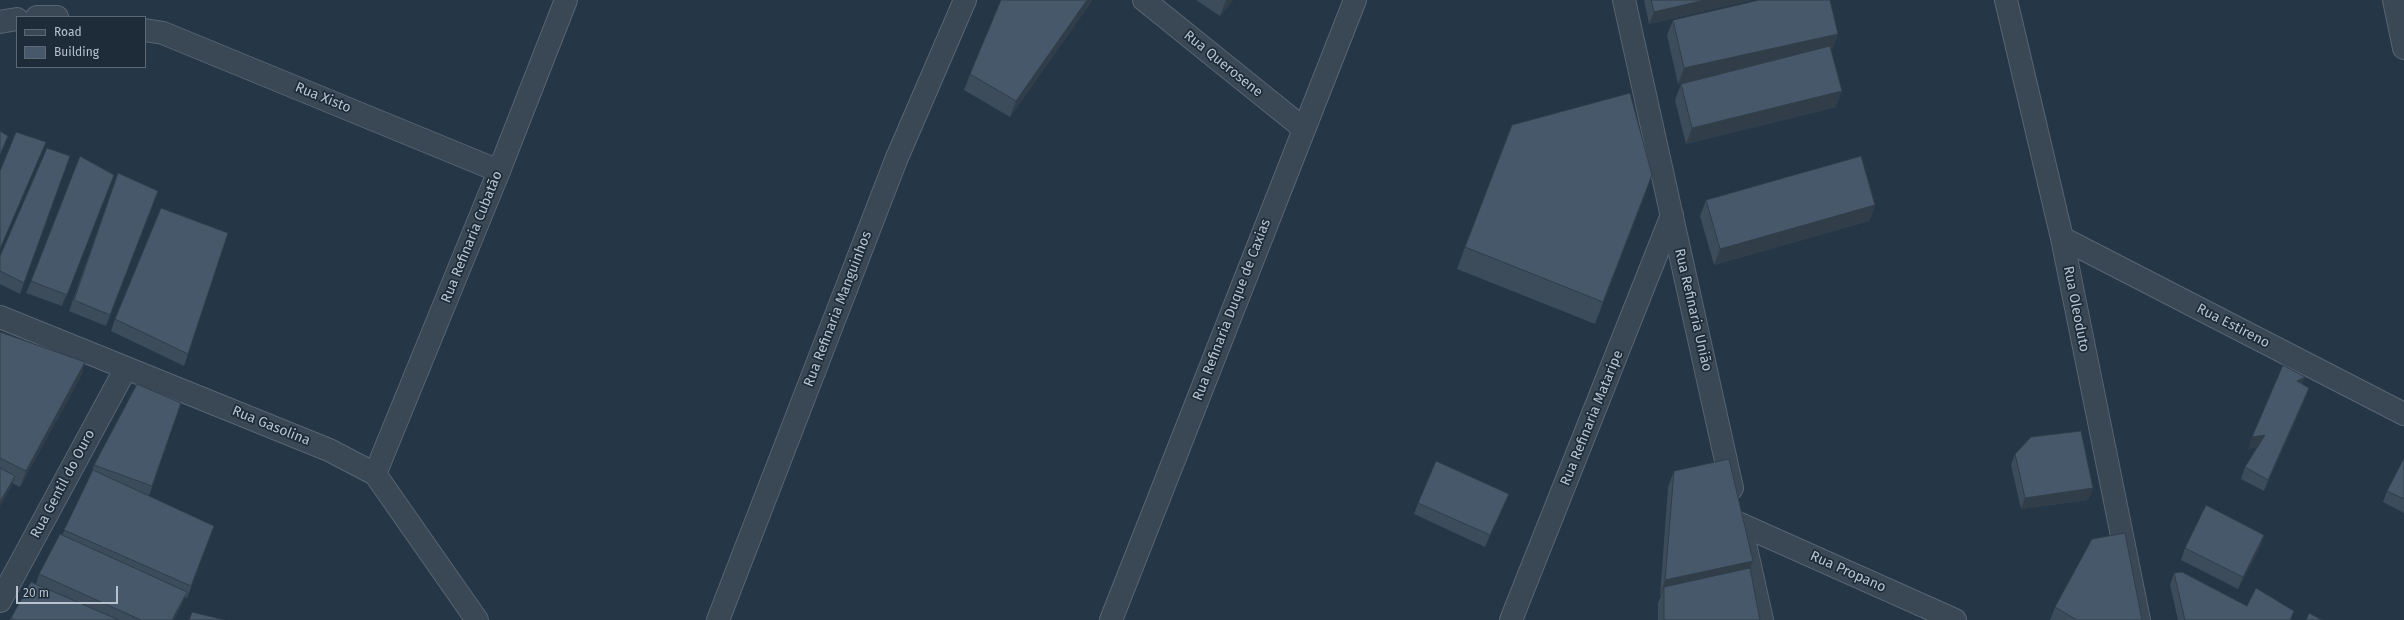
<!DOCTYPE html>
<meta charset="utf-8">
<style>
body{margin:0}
#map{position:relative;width:2404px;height:620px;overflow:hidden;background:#253646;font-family:"Fira Sans",sans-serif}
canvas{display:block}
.legend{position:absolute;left:16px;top:16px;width:130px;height:52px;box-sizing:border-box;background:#1e2c3a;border:1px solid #5b6875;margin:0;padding:5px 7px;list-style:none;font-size:12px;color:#b7c2ce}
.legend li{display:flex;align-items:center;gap:8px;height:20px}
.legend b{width:20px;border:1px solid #5b6875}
.scale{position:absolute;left:16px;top:586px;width:102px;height:18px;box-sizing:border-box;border:2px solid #b7c2ce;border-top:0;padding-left:5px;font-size:12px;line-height:14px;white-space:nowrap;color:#b7c2ce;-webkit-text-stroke:3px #1e2c3a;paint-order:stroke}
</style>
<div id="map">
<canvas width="2404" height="620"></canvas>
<ul class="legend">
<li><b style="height:5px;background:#3a4755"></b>Road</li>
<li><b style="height:11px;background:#46586a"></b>Building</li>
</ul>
<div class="scale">20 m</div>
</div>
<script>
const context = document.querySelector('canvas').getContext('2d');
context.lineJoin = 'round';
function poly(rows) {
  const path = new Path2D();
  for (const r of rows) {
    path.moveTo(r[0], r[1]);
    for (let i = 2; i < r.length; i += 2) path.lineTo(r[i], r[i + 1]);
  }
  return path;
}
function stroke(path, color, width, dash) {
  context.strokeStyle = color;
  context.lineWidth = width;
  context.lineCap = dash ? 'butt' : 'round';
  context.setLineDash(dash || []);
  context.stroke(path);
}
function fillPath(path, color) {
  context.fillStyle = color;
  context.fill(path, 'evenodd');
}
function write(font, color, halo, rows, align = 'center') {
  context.font = font + ' "Fira Sans",sans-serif';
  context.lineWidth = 3.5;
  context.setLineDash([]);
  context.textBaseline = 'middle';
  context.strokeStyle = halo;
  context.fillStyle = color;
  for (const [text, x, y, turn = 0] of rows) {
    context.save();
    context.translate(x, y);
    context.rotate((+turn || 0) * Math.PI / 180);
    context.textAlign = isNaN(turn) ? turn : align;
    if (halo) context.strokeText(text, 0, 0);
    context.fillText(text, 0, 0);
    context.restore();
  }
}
const minor = poly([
 [1144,0,1303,128],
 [2006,0,2062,238,2139,620],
 [2394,0,2404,48],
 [37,17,57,17],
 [0,22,17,19],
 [145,30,163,33,499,171],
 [2062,238,2404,414],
 [1740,524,1955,620],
 [0,601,126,368]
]);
const tertiary = poly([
 [1624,0,1732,488],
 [0,317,329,450,375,474,477,620],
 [375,474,499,171,566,0],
 [1744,539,1762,620],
 [718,620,896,160,965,0],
 [1111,620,1355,0],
 [1511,620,1672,215]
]);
const wall = poly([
 [1001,0,1092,0,1091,2,1010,117,964,90,970,74],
 [1196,0,1233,0,1220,16],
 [1644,0,1752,0,1649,24],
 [1673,20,1838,34,1832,49,1831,50,1836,107,1686,144,1675,100,1681,84,1698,80,1678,84,1667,35],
 [70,156,20,294,0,284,0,256],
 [118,173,158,191,106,326,69,311],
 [109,187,62,306,26,293,31,281],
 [1644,197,1595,324,1457,269,1465,247],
 [1706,200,1875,205,1869,221,1714,265,1700,216],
 [115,319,188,354,184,366,111,331],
 [0,332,85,362,80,378,20,487,12,483,11,487,0,506],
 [2305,377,2302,384,2309,388,2305,399,2264,491,2241,479,2245,467,2257,447,2248,449],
 [181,403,149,496,214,526,187,598,185,597,182,604,174,620,10,620,11,618,36,584,39,574,62,535,90,476,94,465],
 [2015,454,2093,488,2088,500,2021,509,2011,465],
 [2404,458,2404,513,2383,502,2387,491],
 [1674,471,1750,569,1760,620,1658,620,1658,603,1661,596,1660,596,1668,487],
 [1418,503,1504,506,1485,547,1414,514],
 [2264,535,2260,547,2238,589,2181,560,2185,548],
 [2174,573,2247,606,2294,611,2291,620,2178,620,2170,585],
 [2055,607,2142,620,2050,620]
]);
const shadedWall = poly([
 [1087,0,1092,0,1091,2,1010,117,1016,101],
 [1226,0,1233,0,1220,16],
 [1705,0,1752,0,1649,24,1654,12],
 [1838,34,1832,49,1678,84,1684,68],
 [1842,91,1836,107,1686,144,1692,128],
 [46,142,41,154,0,250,0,249],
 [114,175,109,187,62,306,67,295],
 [1652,175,1644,197,1595,324,1603,302],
 [1875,205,1869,221,1714,265,1720,249],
 [85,362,80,378,20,487,26,471],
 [2305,377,2301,388,2297,381],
 [2309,388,2305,399,2264,491,2268,480],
 [2265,435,2260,447,2248,449,2252,437],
 [15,476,11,487,0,506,0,502],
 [2093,488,2088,500,2021,509,2025,498],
 [1509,494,1504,506,1485,547,1490,535],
 [2264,535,2260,547,2238,589,2243,577],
 [1753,561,1747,577,1664,587,1661,596,1660,596,1665,580],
 [187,592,182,604,174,620,172,620]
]);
const building = poly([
 [1001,0,1087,0,1016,101,970,74,1001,0],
 [1651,0,1705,0,1654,12,1651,0],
 [1759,0,1830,0,1838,34,1684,68,1673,20,1759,0],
 [1830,46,1842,91,1692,128,1681,84,1830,46],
 [1630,93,1652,175,1603,302,1465,247,1512,125,1630,93],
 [0,131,8,136,0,155,0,131],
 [16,132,46,142,0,249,0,171,16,132],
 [47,148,70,156,24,283,0,271,0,256,47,148],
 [80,156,114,175,67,295,31,281,80,156],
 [1861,156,1875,205,1720,249,1706,200,1861,156],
 [118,173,158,191,110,315,74,300,118,173],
 [161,208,228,233,188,354,115,319,161,208],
 [0,332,85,362,26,471,0,458,0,332],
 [2283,365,2305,377,2297,381,2309,388,2268,480,2245,467,2265,435,2252,437,2283,365],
 [137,384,181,403,152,486,94,465,137,384],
 [2081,431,2093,488,2025,498,2015,454,2031,437,2081,431],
 [2404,458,2404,499,2387,491,2404,458],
 [1729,459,1753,561,1665,580,1674,471,1729,459],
 [1436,461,1509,494,1490,535,1418,503,1436,461],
 [0,468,15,476,0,502,0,468],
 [93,470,214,526,191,586,64,530,93,470],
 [2206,505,2264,535,2243,577,2185,548,2206,505],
 [2125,533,2142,620,2077,620,2055,607,2092,539,2125,533],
 [60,534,187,592,172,620,141,620,39,574,60,534],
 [1750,568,1760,620,1664,620,1664,587,1750,568],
 [2182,572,2247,606,2256,588,2294,611,2290,620,2185,620,2174,573,2182,572],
 [31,582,119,620,15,620,11,618,31,582],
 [192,612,225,620,189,620,192,612],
 [2309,613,2322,620,2306,620,2309,613]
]);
const streetNames = [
 ["Rua Querosene",1223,64,39],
 ["Rua Xisto",323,98,22],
 ["Rua Refinaria Cubatão",472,237,-68],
 ["Rua Refinaria Manguinhos",838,309,-69],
 ["Rua Oleoduto",2076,309,79],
 ["Rua Refinaria Duque de Caxias",1232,310,-69],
 ["Rua Refinaria União",1693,310,77],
 ["Rua Estireno",2233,326,27],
 ["Rua Refinaria Mataripe",1592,418,-68],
 ["Rua Gasolina",271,426,22],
 ["Rua Gentil do Ouro",63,484,-62],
 ["Rua Propano",1848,572,24]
];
stroke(minor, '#586572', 24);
stroke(tertiary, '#586572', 24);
stroke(minor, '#3a4755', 22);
stroke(tertiary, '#3a4755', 22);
fillPath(wall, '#3c4c5b');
fillPath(shadedWall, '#313e4a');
fillPath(building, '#46586a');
stroke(building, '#313e4a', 1);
write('14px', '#b7c2ce', '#1e2c3a', streetNames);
</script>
